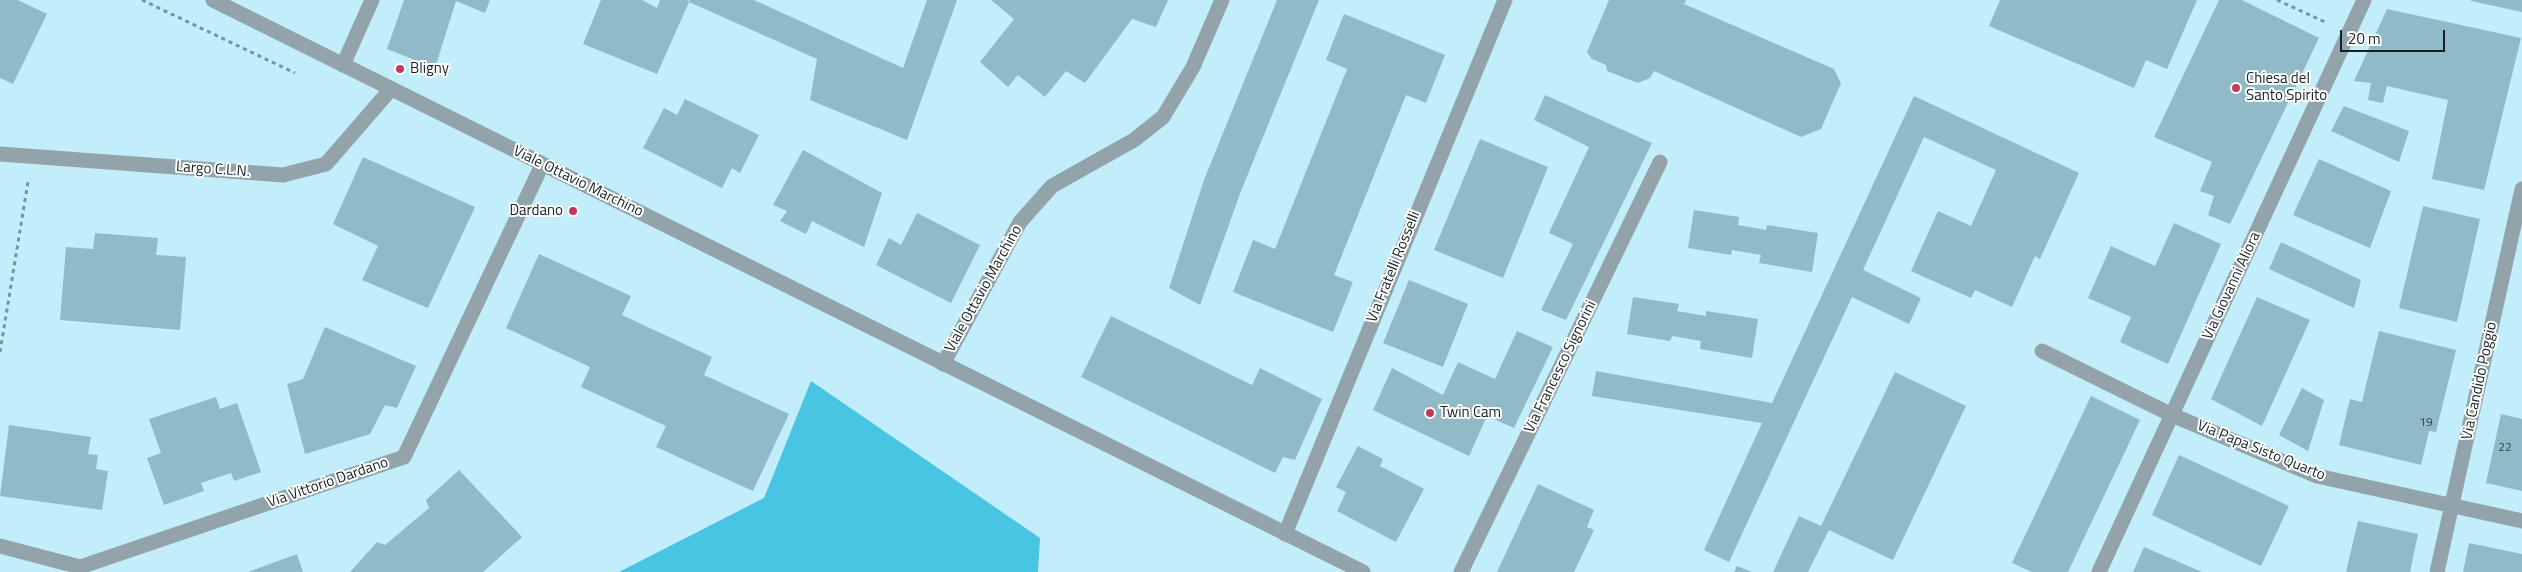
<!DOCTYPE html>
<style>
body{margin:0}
#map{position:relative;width:2522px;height:572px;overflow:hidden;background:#c2edfa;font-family:"Titillium Web",sans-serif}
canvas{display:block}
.scale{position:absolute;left:2340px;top:30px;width:105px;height:22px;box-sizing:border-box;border:2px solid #112126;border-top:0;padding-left:6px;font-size:15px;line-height:18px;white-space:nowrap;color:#112126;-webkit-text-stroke:4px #fff;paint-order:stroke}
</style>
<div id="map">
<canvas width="2522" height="572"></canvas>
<div class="scale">20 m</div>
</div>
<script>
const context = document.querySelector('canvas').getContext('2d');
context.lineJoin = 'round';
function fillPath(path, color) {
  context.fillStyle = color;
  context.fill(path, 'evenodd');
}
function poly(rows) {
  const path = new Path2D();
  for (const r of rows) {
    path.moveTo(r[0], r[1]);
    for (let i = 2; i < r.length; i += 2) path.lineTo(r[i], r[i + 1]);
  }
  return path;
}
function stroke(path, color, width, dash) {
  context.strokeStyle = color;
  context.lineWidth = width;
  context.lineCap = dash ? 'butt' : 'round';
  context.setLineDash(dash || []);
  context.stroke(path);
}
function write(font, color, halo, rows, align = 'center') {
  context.font = font + ' "Titillium Web",sans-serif';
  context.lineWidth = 4;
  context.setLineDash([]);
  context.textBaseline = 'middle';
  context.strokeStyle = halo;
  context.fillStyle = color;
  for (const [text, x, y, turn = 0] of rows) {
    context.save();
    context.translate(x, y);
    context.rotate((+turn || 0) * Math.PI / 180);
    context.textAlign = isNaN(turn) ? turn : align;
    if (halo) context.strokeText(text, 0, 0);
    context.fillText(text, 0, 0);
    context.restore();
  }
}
const forest = poly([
 [811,381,1040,538,1038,572,619,572,764,498]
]);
const building = poly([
 [0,0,18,0,47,14,13,84,0,78],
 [404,0,490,0,485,13,456,1,435,68,387,49],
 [601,0,642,0,657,8,660,0,687,0,689,2,689,0,754,0,903,68,927,0,957,0,907,140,810,100,817,59,689,2,657,74,583,44],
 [991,0,1168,0,1156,27,1132,19,1085,83,1066,71,1045,97,1018,75,1008,87,980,62,1014,19],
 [1277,0,1319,0,1241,191,1200,305,1169,288,1204,180],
 [1609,0,1686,0,1684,4,1834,69,1841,83,1821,129,1801,137,1654,71,1650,78,1638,83,1607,71,1606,65,1592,59,1587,52],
 [2000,0,2197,0,2167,69,2146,60,2134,88,1989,26],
 [2219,0,2242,0,2319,38,2230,224,2208,215,2214,196,2200,191,2212,162,2154,137],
 [2471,0,2522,0,2522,12,2471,1],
 [2387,9,2521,38,2484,190,2432,179,2448,100,2387,86,2383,103,2368,100,2371,83,2354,81],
 [1344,14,1445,55,1426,103,1406,95,1334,275,1353,282,1333,332,1233,292,1253,240,1275,249,1347,69,1326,60],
 [1545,95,1652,143,1566,320,1541,310,1573,244,1549,233,1589,147,1534,120],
 [1914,96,2079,173,2040,259,2035,256,2012,307,1975,290,1971,298,1911,271,1938,211,1971,226,1996,170,1924,137,1863,270,1921,298,1909,324,1852,297,1729,562,1704,550,1762,423,1592,396,1596,371,1772,403],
 [685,99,759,135,740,173,732,168,722,188,643,148,664,108,677,115],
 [2344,106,2409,131,2399,162,2331,131],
 [1480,139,1548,167,1503,278,1434,250],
 [803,150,882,193,864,247,812,221,806,234,780,221,787,211,773,205],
 [363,157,475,207,428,308,362,280,378,246,333,224],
 [2319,159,2391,191,2370,248,2293,215],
 [2423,206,2480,219,2457,322,2399,308],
 [1694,210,1739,217,1738,225,1766,230,1767,225,1818,233,1812,272,1759,263,1761,255,1732,250,1731,255,1688,248],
 [917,213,980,245,951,303,876,265,889,238,901,245],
 [2174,223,2221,244,2168,364,2120,342,2131,317,2088,298,2111,246,2155,266],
 [95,233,158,238,156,255,186,257,180,330,60,320,66,247,93,249],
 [2281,242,2361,280,2354,308,2269,269],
 [539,254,631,296,622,315,712,357,704,375,789,414,753,491,656,447,666,426,581,387,590,367,506,328],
 [1409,280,1468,304,1443,367,1383,343],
 [1633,297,1679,304,1677,311,1706,316,1706,311,1758,319,1752,358,1700,349,1701,341,1672,336,1670,341,1627,334],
 [2257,297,2310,320,2262,426,2211,399],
 [1111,316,1252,385,1260,368,1322,399,1295,460,1283,457,1275,473,1081,377],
 [325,327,416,366,397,408,385,405,370,434,305,454,287,384,303,379],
 [1517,331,1553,347,1514,428,1487,416,1469,456,1373,410,1392,368,1443,395,1458,362,1495,379],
 [2379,331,2456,350,2436,432,2429,431,2421,465,2339,445,2350,399,2362,402],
 [1895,372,1966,406,1893,560,1829,530,1808,572,1773,572,1799,516,1821,526],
 [2302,388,2324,400,2308,451,2279,435],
 [2091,396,2140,420,2068,572,2032,572,2012,563],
 [216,397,220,409,237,403,261,472,234,481,231,473,201,483,204,491,164,505,147,458,161,453,149,419],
 [2501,414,2522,419,2522,491,2486,483],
 [9,425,91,437,88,454,98,455,96,469,108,471,102,510,0,496],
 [1358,446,1383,459,1380,466,1424,489,1396,542,1337,511,1346,492,1336,487],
 [2179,455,2289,506,2261,566,2152,515],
 [459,470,522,537,483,572,350,572,377,542,385,545,429,508,426,500],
 [1538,484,1594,510,1587,527,1594,530,1574,572,1497,572],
 [2358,521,2418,534,2410,572,2346,572],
 [2469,543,2522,554,2522,572,2463,572],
 [2144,547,2202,572,2133,572],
 [297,554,303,572,248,572],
 [1737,566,1752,572,1734,572]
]);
const path = poly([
 [142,0,295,73],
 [2277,0,2325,22],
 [0,352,28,182]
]);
const minor = poly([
 [343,65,372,0],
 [0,154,283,175,326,164,391,89],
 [2042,351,2172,415,2317,476,2522,521],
 [943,364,1020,222,1052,186,1134,140,1163,117,1193,67,1222,0],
 [1285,534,1505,0],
 [0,546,80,567,404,457,542,165],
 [1461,572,1660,162],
 [2099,572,2364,0],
 [2437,572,2522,189]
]);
const tertiary = poly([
 [213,0,1363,572]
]);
const markers = [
 [400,69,5,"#c53762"],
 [2236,88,5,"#c53762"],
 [573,211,5,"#c53762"],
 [1430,413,5,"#c53762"]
];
const numberNames = [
 ["19",2426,423],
 ["22",2505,448]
];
const poiNames = [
 ["Bligny",410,69],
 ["Chiesa del",2246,79],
 ["Santo Spirito",2246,96],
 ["Dardano",563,211,"right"],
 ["Twin Cam",1440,413]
];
const streetNames = [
 ["Largo C.L.N.",213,170,4],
 ["Viale Ottavio Marchino",578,182,26],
 ["Via Fratelli Rosselli",1394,267,-68],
 ["Via Giovanni Aliora",2232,286,-65],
 ["Viale Ottavio Marchino",984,289,-61],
 ["Via Francesco Signorini",1561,367,-64],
 ["Via Candido Poggio",2480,381,-78],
 ["Via Papa Sisto Quarto",2261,451,22],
 ["Via Vittorio Dardano",328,483,-19]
];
fillPath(forest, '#48c5e3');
fillPath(building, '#90bac6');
stroke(path, '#75949d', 3, [4, 4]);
stroke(minor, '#92a4a9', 15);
stroke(tertiary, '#92a4a9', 15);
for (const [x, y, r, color] of markers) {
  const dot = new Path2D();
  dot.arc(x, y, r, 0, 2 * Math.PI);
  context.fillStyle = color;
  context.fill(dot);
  stroke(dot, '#fff', 2);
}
write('12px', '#31474e', null, numberNames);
write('15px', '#112126', '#fff', poiNames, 'left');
write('15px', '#112126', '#fff', streetNames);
</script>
